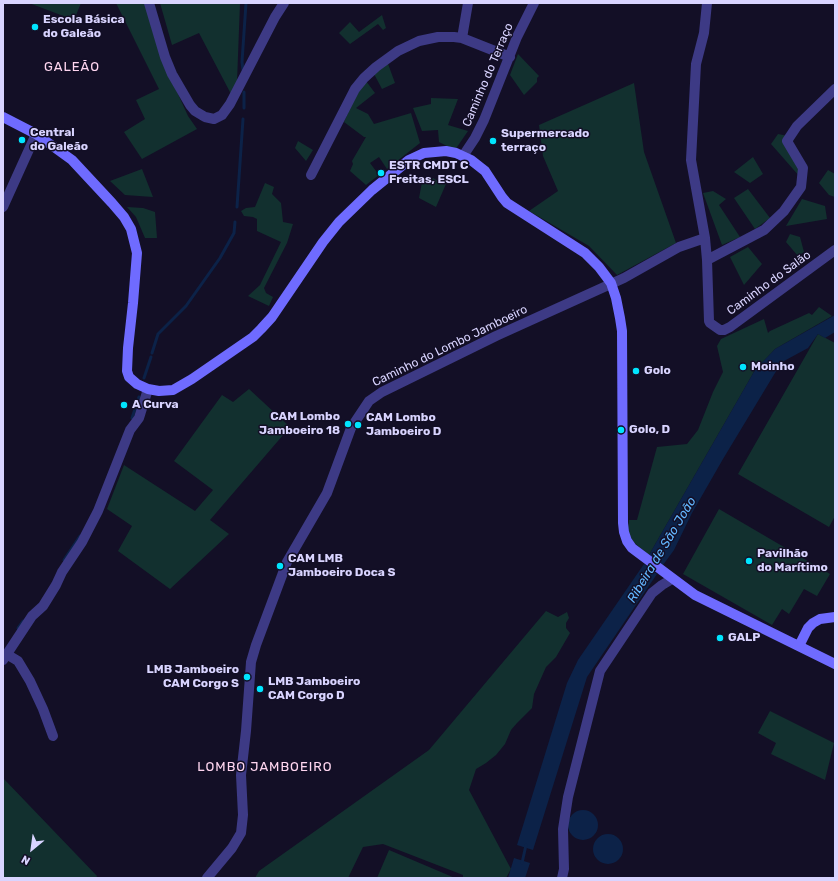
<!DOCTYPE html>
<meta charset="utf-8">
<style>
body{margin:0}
#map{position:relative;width:838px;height:881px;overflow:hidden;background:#130f26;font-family:Rubik,sans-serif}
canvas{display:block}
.frame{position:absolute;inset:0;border:4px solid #d9d4ff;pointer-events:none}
.north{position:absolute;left:12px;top:829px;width:40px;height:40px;-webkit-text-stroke:3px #130f26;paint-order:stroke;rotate:209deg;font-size:11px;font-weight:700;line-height:16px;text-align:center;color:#d9d4ff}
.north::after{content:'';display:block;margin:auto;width:14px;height:18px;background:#d9d4ff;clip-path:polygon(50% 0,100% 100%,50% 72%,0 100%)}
</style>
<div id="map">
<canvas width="838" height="881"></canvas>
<div class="frame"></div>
<div class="north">N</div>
</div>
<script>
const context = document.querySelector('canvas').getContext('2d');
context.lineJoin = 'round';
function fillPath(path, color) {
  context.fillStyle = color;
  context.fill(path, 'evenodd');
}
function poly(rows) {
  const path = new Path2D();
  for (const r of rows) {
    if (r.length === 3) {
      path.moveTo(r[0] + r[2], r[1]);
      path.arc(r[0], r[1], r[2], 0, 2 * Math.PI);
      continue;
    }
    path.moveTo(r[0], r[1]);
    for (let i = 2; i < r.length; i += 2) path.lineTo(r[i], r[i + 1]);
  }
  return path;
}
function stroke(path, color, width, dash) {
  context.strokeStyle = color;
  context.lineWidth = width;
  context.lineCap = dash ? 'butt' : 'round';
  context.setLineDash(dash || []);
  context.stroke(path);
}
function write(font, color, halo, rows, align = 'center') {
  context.font = font + ' Rubik,sans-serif';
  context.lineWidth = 3;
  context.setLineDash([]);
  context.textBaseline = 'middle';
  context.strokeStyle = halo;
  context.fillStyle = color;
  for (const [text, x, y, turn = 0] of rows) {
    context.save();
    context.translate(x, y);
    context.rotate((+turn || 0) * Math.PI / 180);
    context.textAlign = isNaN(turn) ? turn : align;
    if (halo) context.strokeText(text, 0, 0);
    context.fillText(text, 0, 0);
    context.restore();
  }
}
const green = poly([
 [29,3,81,3,74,20],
 [116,3,145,3,173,83,188,116,197,129,142,159,124,132,145,119,136,100,159,89],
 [160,3,240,3,237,82,231,94,199,33,172,45],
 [382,15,386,28,383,30,378,24,350,44,339,33,350,22,359,32],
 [518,54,539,76,537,78,537,82,524,95,510,75],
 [387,61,395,83,382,89,373,72],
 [366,81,375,93,356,108,368,114,374,124,411,113,420,143,387,169,379,157,370,163,379,175,366,185,350,171,353,164,352,161,366,137,364,137,344,122,356,93],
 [634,83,644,152,676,243,617,275,589,246,529,211,558,191,543,156,539,125],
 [431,98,458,99,448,125,468,131,455,150,439,142,438,130,422,131,413,108,431,104],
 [778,134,788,136,799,167,800,177,771,144],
 [298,141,313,150,306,161,295,148],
 [753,157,763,174,750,183,734,172],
 [142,169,153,197,125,195,110,181],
 [828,170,835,174,835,197,829,195,819,183],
 [446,175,449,177,436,207,419,198,422,182,430,183,433,178,443,184],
 [265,183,274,187,272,194,281,203,283,222,293,224,287,243,264,288,266,293,273,297,269,306,248,296,260,285,281,242,257,231,257,219,253,217,244,216,241,211,246,208,255,207],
 [748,189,770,218,755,229,734,198],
 [713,191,726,199,719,205,740,237,722,245,703,193],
 [802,199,825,206,827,219,786,226],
 [127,207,143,208,155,212,157,238,145,238,136,217],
 [790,234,800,237,804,252,798,256,786,242],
 [748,247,762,264,744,285,730,257],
 [819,307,832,316,775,349,755,370,649,555,637,545,631,539,628,528,629,520,637,520,657,447,687,444,698,430,713,392,723,372,717,346,721,339,764,319,768,333,770,331,809,313,812,315],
 [818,334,835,343,835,516,829,527,738,474],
 [249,389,290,427,210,520,229,534,170,589,118,551,132,526,107,509,124,465,195,511,213,490,174,461,222,395,233,402],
 [719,509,830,574,817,596,804,589,789,614,782,609,772,625,683,574],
 [546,611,558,617,567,612,569,618,566,623,566,628,570,633,556,657,546,667,534,694,532,708,517,723,511,730,505,744,496,755,486,763,476,769,469,790,511,869,506,878,463,878,463,875,383,844,363,847,348,878,255,878,259,871,429,750],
 [770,711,834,743,825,780,771,754,776,743,758,733],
 [3,778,97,876,96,878,3,878],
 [389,850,455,878,377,878]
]);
const water = poly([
 [835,315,835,332,825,338,818,334,808,348,784,361,778,368,723,459,692,513,674,550,663,565,649,555,755,370,775,349],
 [644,564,657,574,587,677,533,850,517,845,567,683,578,660],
 [583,825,15],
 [608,849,15],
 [514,858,530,863,525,878,508,878]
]);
const stream = poly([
 [243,70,242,62,246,3],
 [244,108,244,92],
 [237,207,243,119],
 [152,353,158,334,186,306,220,258,234,233,235,222],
 [144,378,151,357],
 [132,418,139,397],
 [64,560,80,536],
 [18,628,23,621],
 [522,863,526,845]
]);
const minor = poly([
 [149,3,165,57,172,74,190,105,195,111,205,117,214,119,222,115,230,104,275,17,284,3],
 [707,3,704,33,696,64,691,160,705,238,707,260,709,321,710,323,720,330,724,330,730,327,835,250],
 [462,38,468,3],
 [463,156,475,138,484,120,517,37,534,3],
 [311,175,355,89,364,78,376,67,398,51,419,41,438,37,454,37,462,38,510,57],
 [3,207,36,134],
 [707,260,764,230,784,211,801,187,803,168,787,141,797,126,835,89],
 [8,655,18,661,30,681,43,709,53,736],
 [3,660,32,616,43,606,56,585,62,572,82,542,98,511,130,430,139,418,148,389],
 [207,878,232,848,241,833,243,815,241,775,246,731,251,662,256,645,287,562,327,493,351,428,369,401,382,392,496,336,624,278,679,247,705,238],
 [562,878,564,869,563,829,568,797,600,671,652,593,662,585,672,579]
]);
const secondary = poly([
 [3,117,36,134,72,160,112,203,124,217,131,229,137,253,133,303,128,348,127,371,129,377,137,384,148,389,159,391,173,390,192,379,253,337,261,329,272,317,323,242,339,222,372,190,409,160,424,153,446,151,456,153,471,160,485,171,502,197,507,203,585,253,599,267,611,283,616,298,620,318,622,331,623,523,624,532,627,541,632,548,695,595,835,664],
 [799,646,808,628,813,623,820,619,835,617]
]);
const markers = [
 [35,27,4,"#00e5ff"],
 [22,140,4,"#00e5ff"],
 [493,141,4,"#00e5ff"],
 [381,173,4,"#00e5ff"],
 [743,367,4,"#00e5ff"],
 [636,371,4,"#00e5ff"],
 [124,405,4,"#00e5ff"],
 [348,424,4,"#00e5ff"],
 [358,425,4,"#00e5ff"],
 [621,430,4,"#00e5ff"],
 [749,561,4,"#00e5ff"],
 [280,566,4,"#00e5ff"],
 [720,638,4,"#00e5ff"],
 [247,677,4,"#00e5ff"],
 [260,689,4,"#00e5ff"]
];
const poiNames = [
 ["Escola Básica",43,20],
 ["do Galeão",43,34],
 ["Central",30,133],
 ["do Galeão",30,147],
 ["Supermercado",501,134],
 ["terraço",501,148],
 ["ESTR CMDT C",389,166],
 ["Freitas, ESCL",389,180],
 ["Moinho",751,367],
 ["Golo",644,371],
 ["A Curva",132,405],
 ["CAM Lombo",340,417,"right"],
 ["Jamboeiro 18",340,431,"right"],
 ["CAM Lombo",366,418],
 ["Jamboeiro D",366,432],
 ["Golo, D",629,430],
 ["Pavilhão",757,554],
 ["do Marítimo",757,568],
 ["CAM LMB",288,559],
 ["Jamboeiro Doca S",288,573],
 ["GALP",728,638],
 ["LMB Jamboeiro",239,670,"right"],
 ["CAM Corgo S",239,684,"right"],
 ["LMB Jamboeiro",268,682],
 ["CAM Corgo D",268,696]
];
const streetNames = [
 ["Caminho do Terraço",488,75,-67],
 ["Caminho do Salão",769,283,-36],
 ["Caminho do Lombo Jamboeiro",450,346,-26]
];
const neighbourhoodNames = [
 ["GALEÃO",72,67],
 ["LOMBO JAMBOEIRO",265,767]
];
const waterNames = [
 ["Ribeira de São João",662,550,-59]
];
fillPath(green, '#12302f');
fillPath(water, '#0c2248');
stroke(stream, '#0c2248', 3);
stroke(minor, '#3d3a85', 10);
stroke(secondary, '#6f6bff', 10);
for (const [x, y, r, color] of markers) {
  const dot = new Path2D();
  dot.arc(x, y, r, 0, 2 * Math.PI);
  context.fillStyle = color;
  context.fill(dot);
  stroke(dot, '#130f26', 1.5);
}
write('bold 12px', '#d9d4ff', '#130f26', poiNames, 'left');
write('12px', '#d9d4ff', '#130f26', streetNames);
context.letterSpacing = '1px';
write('13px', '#ffd6f0', '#130f26', neighbourhoodNames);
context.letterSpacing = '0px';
write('italic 13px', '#62b6ff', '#130f26', waterNames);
</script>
